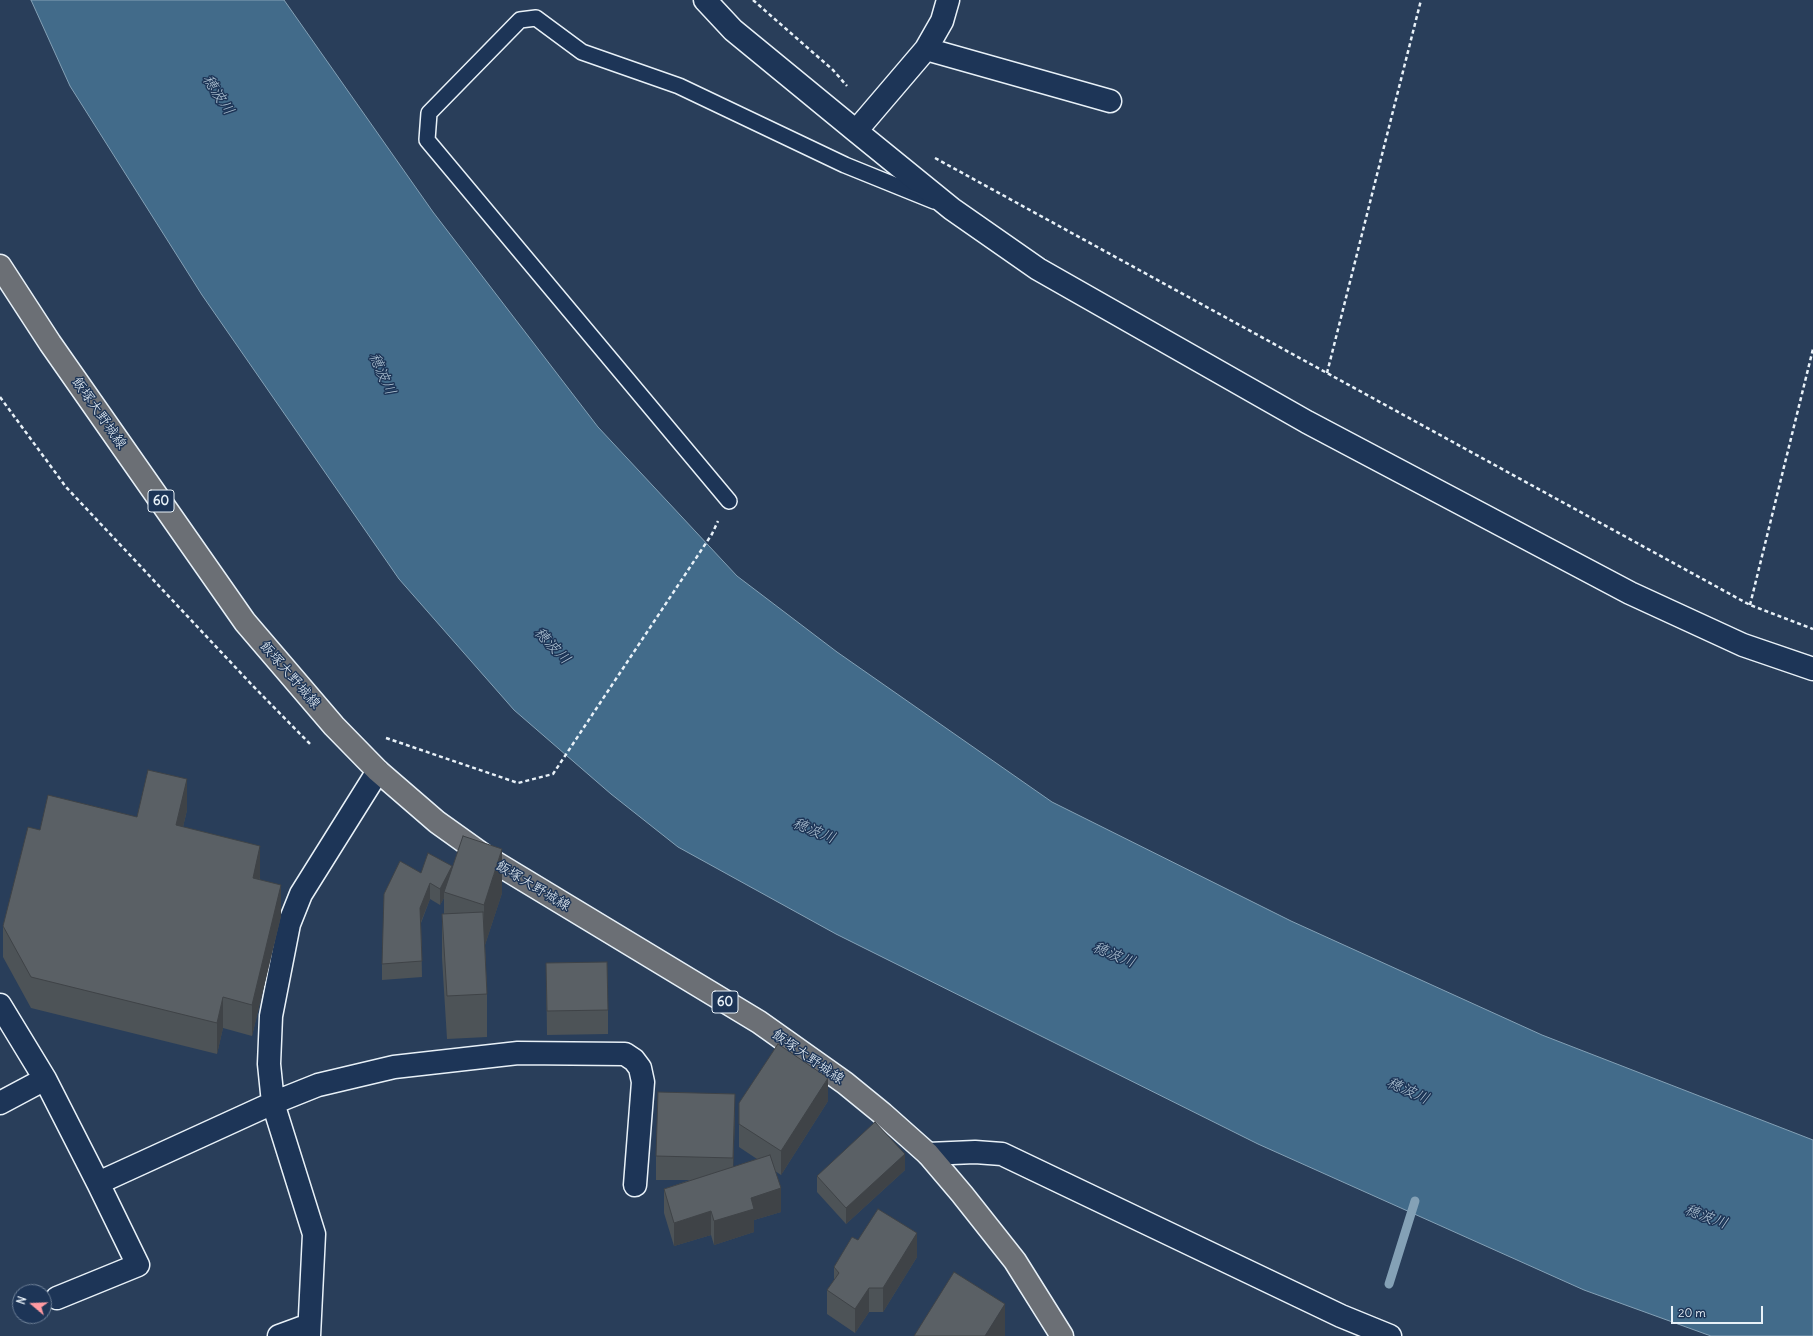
<!DOCTYPE html>
<meta charset="utf-8">
<style>
body{margin:0}
#map{position:relative;width:1813px;height:1336px;overflow:hidden;background:#293e5a;font-family:Delius,sans-serif}
canvas{display:block}
.north{position:absolute;left:12px;top:1284px;width:40px;height:40px;box-sizing:border-box;background:#1d3557;border:1px solid #6e8097;border-radius:50%;rotate:289deg;font-size:11px;font-weight:700;line-height:16px;text-align:center;color:#e8f1f8}
.north::after{content:'';display:block;margin:auto;width:14px;height:18px;background:#ff9aa2;clip-path:polygon(50% 0,100% 100%,50% 72%,0 100%)}
.scale{position:absolute;left:1671px;top:1306px;width:92px;height:18px;box-sizing:border-box;border:2px solid #e8f1f8;border-top:0;padding-left:5px;font-size:12px;line-height:14px;white-space:nowrap;color:#e8f1f8;-webkit-text-stroke:3px #1d3557;paint-order:stroke}
</style>
<div id="map">
<canvas width="1813" height="1336"></canvas>
<div class="north">N</div>
<div class="scale">20 m</div>
</div>
<script>
const context = document.querySelector('canvas').getContext('2d');
context.lineJoin = 'round';
function fillPath(path, color) {
  context.fillStyle = color;
  context.fill(path, 'evenodd');
}
function poly(rows) {
  const path = new Path2D();
  for (const r of rows) {
    path.moveTo(r[0], r[1]);
    for (let i = 2; i < r.length; i += 2) path.lineTo(r[i], r[i + 1]);
  }
  return path;
}
function stroke(path, color, width, dash) {
  context.strokeStyle = color;
  context.lineWidth = width;
  context.lineCap = dash ? 'butt' : 'round';
  context.setLineDash(dash || []);
  context.stroke(path);
}
function write(font, color, halo, rows, align = 'center') {
  context.font = font + ' Delius,"Klee One",sans-serif';
  context.lineWidth = 3;
  context.setLineDash([]);
  context.textBaseline = 'middle';
  context.strokeStyle = halo;
  context.fillStyle = color;
  for (const [text, x, y, turn = 0] of rows) {
    context.save();
    context.translate(x, y);
    context.rotate((+turn || 0) * Math.PI / 180);
    context.textAlign = isNaN(turn) ? turn : align;
    if (halo) context.strokeText(text, 0, 0);
    context.fillText(text, 0, 0);
    context.restore();
  }
}
const water = poly([
 [31,0,284,0,433,212,598,427,737,576,837,652,1052,802,1291,921,1542,1035,1813,1140,1813,1336,1711,1336,1584,1290,1258,1144,836,934,678,847,611,794,514,710,399,579,202,295,70,86,31,0]
]);
const stream = poly([
 [1389,1284,1415,1201]
]);
const path = poly([
 [753,0,833,70,847,86],
 [935,158,1750,605,1813,629],
 [1327,373,1421,0],
 [0,397,66,487,253,686,311,745],
 [1750,605,1813,349],
 [386,738,518,783,553,774,712,534,718,521]
]);
const lane = poly([
 [729,501,427,140,429,113,520,20,536,18,582,52,679,86,845,165,934,201]
]);
const street = poly([
 [705,0,733,30,856,131,952,209,1038,269,1307,422,1630,593,1743,645,1813,669],
 [926,49,1110,101],
 [856,131,926,49,942,21,948,0],
 [0,1005,45,1079,98,1183,273,1103,318,1085,394,1067,518,1053,625,1054,634,1060,640,1068,643,1082,635,1185],
 [0,1103,45,1079],
 [928,1154,975,1152,1002,1154,1341,1316,1390,1336],
 [57,1298,138,1265,98,1183],
 [279,1336,309,1325],
 [309,1336,314,1234,273,1103,269,1064,271,1016,289,924,301,894,378,771]
]);
const primary = poly([
 [0,266,50,343,245,622,334,726,378,771,437,822,486,857,759,1022,845,1083,883,1114,928,1154,962,1194,1015,1261,1062,1336]
]);
const wall = poly([
 [187,810,183,827,260,877,260,880,281,916,252,1036,223,1028,217,1054,31,1008,3,957,3,926,40,830],
 [452,868,502,893,485,945,487,994,487,1037,447,1039,442,958,442,914,444,914,444,898,440,905,430,899,421,923,422,977,382,980,382,964,421,873],
 [546,963,608,1010,608,1034,547,1035],
 [828,1101,781,1175,775,1171,781,1212,754,1220,754,1232,714,1245,711,1235,674,1246,664,1213,664,1189,690,1180,656,1180,656,1156,735,1117,733,1167,757,1159,739,1147,739,1103],
 [905,1170,846,1224,817,1192,817,1176],
 [858,1240,917,1257,883,1312,869,1312,855,1333,827,1314,827,1290,834,1280,834,1267]
]);
const shadedWall = poly([
 [187,779,187,810,176,856,176,825],
 [260,846,260,877,253,909,253,878],
 [502,849,502,893,484,948,484,905],
 [452,866,452,883,444,892,444,898,440,905,440,889],
 [430,883,430,899,420,924,420,908],
 [281,885,281,916,252,1036,252,1005],
 [223,997,223,1028,217,1054,217,1023],
 [828,1078,828,1101,781,1175,781,1151],
 [735,1094,735,1117,733,1181,733,1158],
 [905,1154,905,1170,846,1224,846,1208],
 [781,1188,781,1212,754,1220,754,1232,714,1245,714,1221,751,1198],
 [711,1211,711,1235,674,1246,674,1223],
 [917,1233,917,1257,883,1312,883,1288],
 [869,1288,869,1312,855,1333,855,1309],
 [1005,1304,1005,1336,985,1336]
]);
const building = poly([
 [148,770,187,779,176,825,260,846,253,878,281,885,252,1005,223,997,217,1023,31,977,3,926,28,827,40,830,48,795,137,817,148,770],
 [463,836,502,849,484,905,444,892,463,836],
 [428,853,452,866,440,889,430,883,420,908,422,961,382,964,384,894,400,861,421,873,428,853],
 [483,912,487,994,447,996,442,914,483,912],
 [607,962,608,1010,547,1011,546,963,607,962],
 [778,1044,828,1078,781,1151,739,1124,739,1103,778,1044],
 [658,1092,735,1094,733,1158,656,1156,658,1092],
 [875,1122,905,1154,846,1208,817,1176,875,1122],
 [770,1155,781,1188,751,1198,754,1209,714,1221,711,1211,674,1223,664,1189,770,1155],
 [878,1209,917,1233,883,1288,869,1288,855,1309,827,1290,839,1273,834,1267,852,1237,858,1240,878,1209],
 [954,1272,1005,1304,985,1336,914,1336,954,1272]
]);
const shields = [
 [161,501,26],
 [725,1002,26]
];
const shieldNames = [
 ["60",161,501],
 ["60",725,1002]
];
const streetNames = [
 ["飯塚大野城線",99,413,55],
 ["飯塚大野城線",290,675,49],
 ["飯塚大野城線",533,886,31],
 ["飯塚大野城線",808,1057,35]
];
const waterNames = [
 ["穂波川",218,95,57],
 ["穂波川",382,374,66],
 ["穂波川",552,646,46],
 ["穂波川",814,831,22],
 ["穂波川",1114,955,22],
 ["穂波川",1408,1091,24],
 ["穂波川",1706,1217,20]
];
fillPath(water, '#426b8a');
stroke(water, '#84a1b6', 1);
stroke(stream, '#84a1b6', 9);
stroke(lane, '#e8f1f8', 18);
stroke(street, '#e8f1f8', 25);
stroke(primary, '#e8f1f8', 25);
stroke(path, '#e8f1f8', 2.5, [4, 3]);
stroke(lane, '#1d3557', 15);
stroke(street, '#1d3557', 22);
stroke(primary, '#6b6f75', 22);
fillPath(wall, '#4d5357');
fillPath(shadedWall, '#3f4347');
fillPath(building, '#5a6065');
stroke(building, '#3f4347', 1);
for (const [x, y, w] of shields) {
  const box = new Path2D();
  box.roundRect(x - w / 2, y - 11, w, 22, 3);
  context.fillStyle = '#1d3557';
  context.fill(box);
  stroke(box, '#e8f1f8', 1);
}
write('bold 13px', '#e8f1f8', null, shieldNames);
write('14px', '#e8f1f8', '#1d3557', streetNames);
write('italic 15px', '#aec2d2', '#1d3557', waterNames);
</script>
